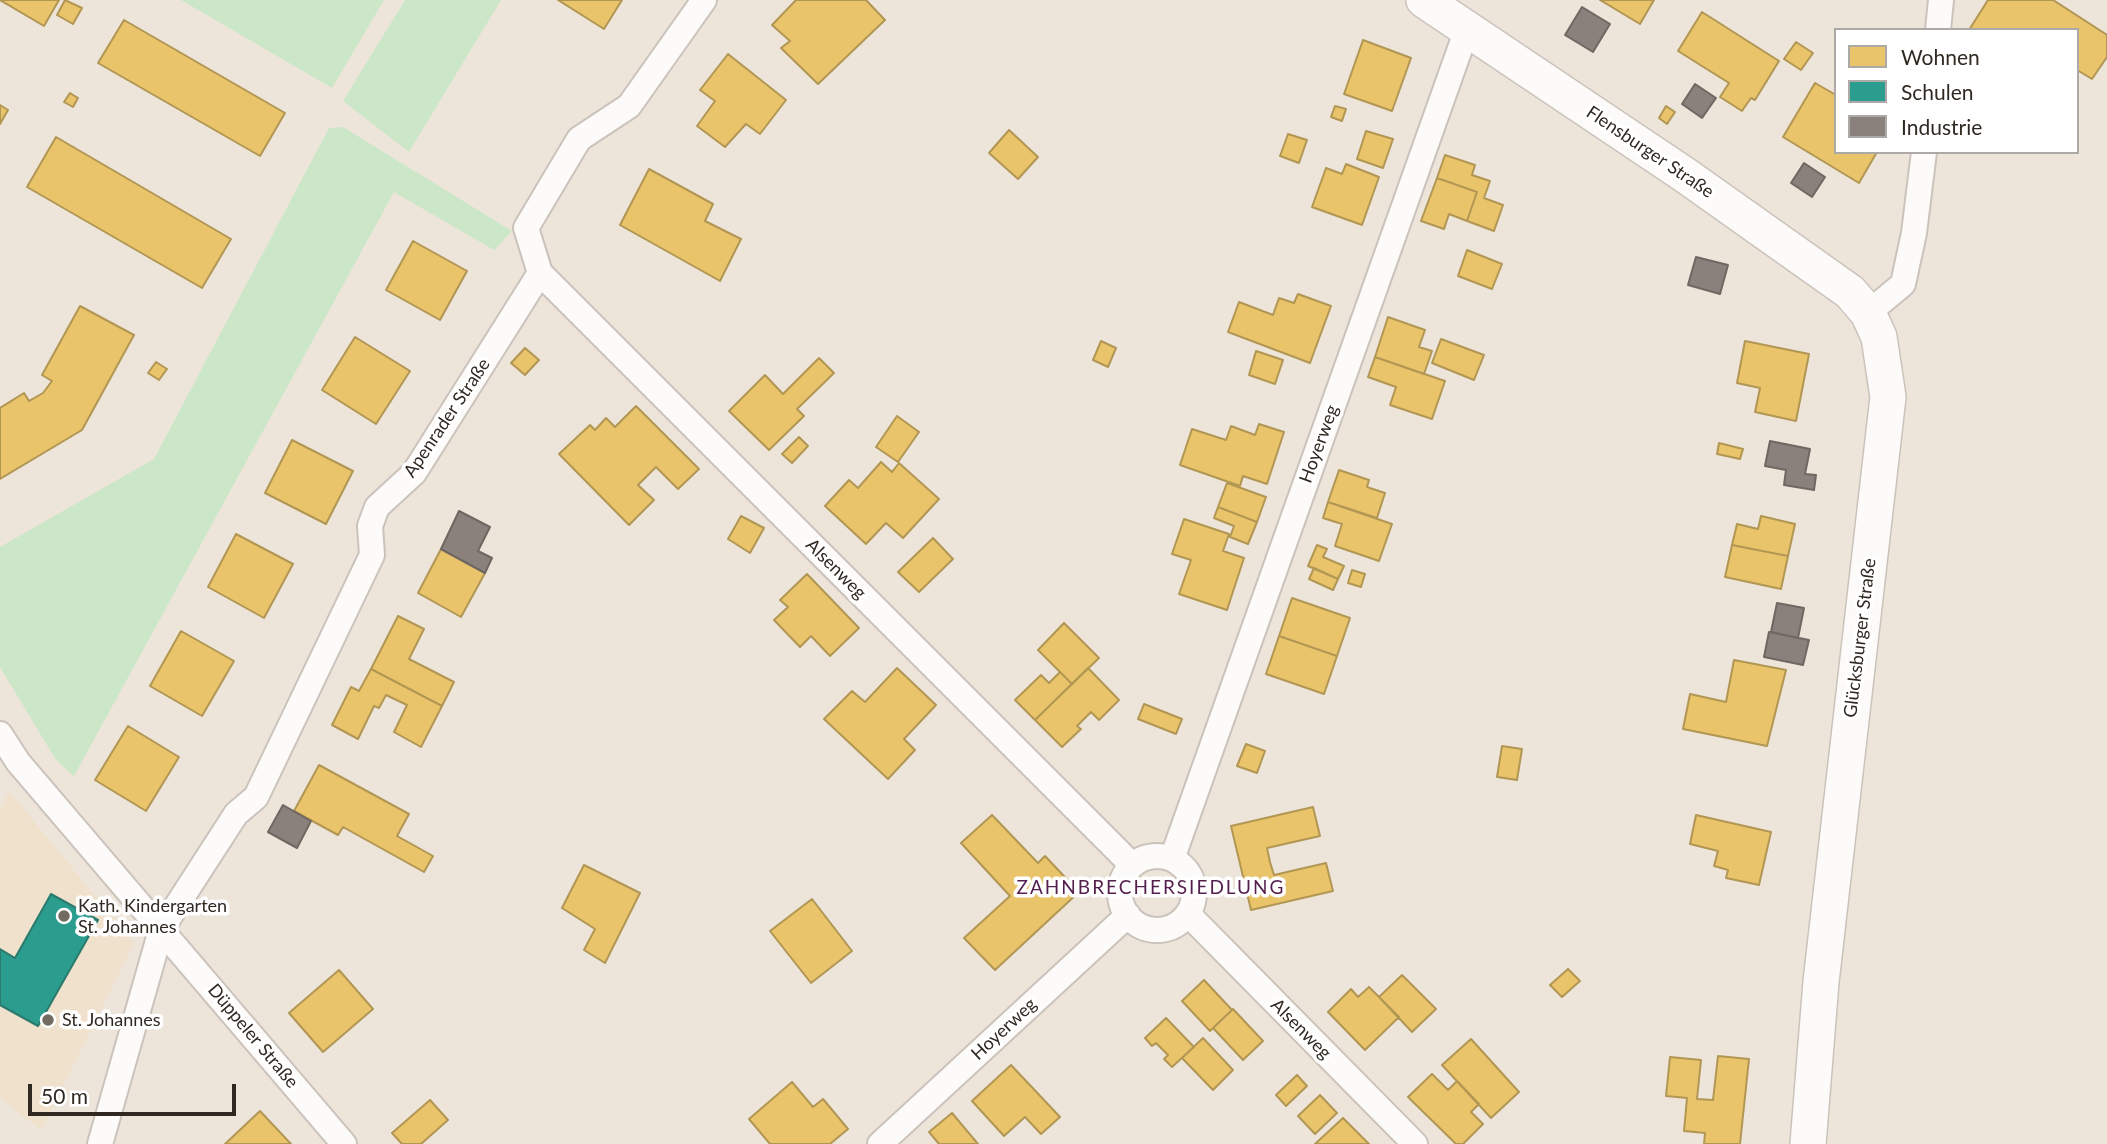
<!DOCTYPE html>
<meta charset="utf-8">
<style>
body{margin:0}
#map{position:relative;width:2107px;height:1144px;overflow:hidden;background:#eee5da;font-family:Lato,sans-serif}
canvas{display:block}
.legend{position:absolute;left:1834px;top:28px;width:245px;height:126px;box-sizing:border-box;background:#fff;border:2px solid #aca9a6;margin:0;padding:9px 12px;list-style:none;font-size:21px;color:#2f2921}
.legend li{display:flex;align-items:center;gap:14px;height:35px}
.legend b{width:35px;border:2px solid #aca9a6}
.scale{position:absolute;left:28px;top:1084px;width:208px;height:32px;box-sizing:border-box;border:4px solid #2f2921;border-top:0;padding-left:9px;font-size:21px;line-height:24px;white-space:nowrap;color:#2f2921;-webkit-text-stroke:5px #fff;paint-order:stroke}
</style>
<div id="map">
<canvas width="2107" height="1144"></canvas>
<ul class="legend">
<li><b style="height:19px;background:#e9c46a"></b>Wohnen</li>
<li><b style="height:19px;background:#2a9d8f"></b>Schulen</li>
<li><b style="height:19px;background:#8a817c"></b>Industrie</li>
</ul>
<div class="scale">50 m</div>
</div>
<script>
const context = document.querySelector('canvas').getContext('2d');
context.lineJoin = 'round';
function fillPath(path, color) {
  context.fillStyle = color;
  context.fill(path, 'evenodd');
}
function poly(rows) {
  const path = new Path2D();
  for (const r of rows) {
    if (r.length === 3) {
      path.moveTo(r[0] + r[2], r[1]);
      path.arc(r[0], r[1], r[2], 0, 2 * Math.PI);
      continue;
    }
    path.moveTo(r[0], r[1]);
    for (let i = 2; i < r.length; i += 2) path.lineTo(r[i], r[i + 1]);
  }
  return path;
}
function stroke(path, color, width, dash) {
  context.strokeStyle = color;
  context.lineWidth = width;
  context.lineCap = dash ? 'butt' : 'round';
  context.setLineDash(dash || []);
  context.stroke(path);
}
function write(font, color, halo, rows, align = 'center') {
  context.font = font + ' Lato,sans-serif';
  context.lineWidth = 7;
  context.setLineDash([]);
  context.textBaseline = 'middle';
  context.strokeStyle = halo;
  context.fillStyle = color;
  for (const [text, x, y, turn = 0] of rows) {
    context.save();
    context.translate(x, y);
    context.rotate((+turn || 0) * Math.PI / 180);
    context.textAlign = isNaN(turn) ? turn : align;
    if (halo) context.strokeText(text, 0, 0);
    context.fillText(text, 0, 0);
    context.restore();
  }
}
const built = poly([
 [9,791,134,943,41,1130,0,1098,0,809]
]);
const green = poly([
 [181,0,384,0,332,88],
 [405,0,501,0,409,152,343,101],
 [343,127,512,231,494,250,394,192,74,776,56,760,0,667,0,547,154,459,329,128]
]);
const homes = poly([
 [0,0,59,0,44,26,0,0],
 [65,0,82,8,73,24,57,15,65,0],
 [558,0,622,0,604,29,558,0],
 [796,0,866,0,885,20,818,84,781,48,790,41,772,25,796,0],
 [1600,0,1654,0,1640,24,1600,0],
 [1988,0,2053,0,2107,35,2107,57,2092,79,2077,70,2077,30,1969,30,1988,0],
 [1702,12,1779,61,1755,100,1751,98,1742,111,1720,97,1729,83,1678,51,1702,12],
 [124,20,285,113,260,156,98,63,124,20],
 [1363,40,1411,58,1392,111,1344,94,1363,40],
 [1796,42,1813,53,1801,70,1784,59,1796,42],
 [728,54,786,100,760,134,746,124,725,147,697,126,715,101,700,90,728,54],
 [1815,83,1836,95,1836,152,1877,152,1859,183,1783,137,1815,83],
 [70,93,78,98,73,107,64,102,70,93],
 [0,105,8,110,0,124,0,105],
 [1335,106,1346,109,1342,121,1331,117,1335,106],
 [1666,106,1675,112,1667,124,1659,118,1666,106],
 [1009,130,1038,157,1018,179,989,153,1009,130],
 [1366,131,1393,139,1383,168,1357,159,1366,131],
 [1288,134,1307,140,1299,163,1280,156,1288,134],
 [56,137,231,239,202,288,27,187,56,137],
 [1445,155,1475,165,1472,175,1490,181,1484,198,1503,205,1494,231,1467,221,1477,192,1437,178,1445,155],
 [1346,164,1379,177,1362,225,1312,207,1326,168,1342,174,1346,164],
 [649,169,713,204,705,221,741,239,720,281,620,225,649,169],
 [1437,178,1477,192,1467,221,1449,214,1444,229,1421,221,1437,178],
 [413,241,467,271,440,320,386,290,413,241],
 [1467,250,1502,264,1492,289,1458,276,1467,250],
 [1298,294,1331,306,1310,363,1228,332,1239,302,1273,315,1279,298,1294,303,1298,294],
 [80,306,134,335,82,430,0,479,0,408,24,393,29,401,43,393,52,381,42,375,80,306],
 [1388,317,1425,330,1419,347,1432,351,1424,374,1375,357,1388,317],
 [355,337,410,371,376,424,322,390,355,337],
 [1441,339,1484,355,1474,380,1432,363,1441,339],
 [1101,341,1116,348,1108,367,1093,360,1101,341],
 [1745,341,1809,354,1796,421,1755,412,1760,388,1737,383,1745,341],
 [525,348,539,360,525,375,511,363,525,348],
 [1256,351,1283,360,1275,384,1249,375,1256,351],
 [1375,357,1445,381,1432,419,1390,405,1396,387,1368,377,1375,357],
 [819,358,834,373,797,409,804,416,769,450,729,411,765,375,783,394,819,358],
 [156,362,167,369,159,380,148,373,156,362],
 [636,406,699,469,678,489,656,467,638,485,654,500,629,525,559,454,590,425,595,430,606,418,615,427,636,406],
 [897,416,919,432,898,462,876,447,897,416],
 [1259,424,1284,432,1267,484,1243,476,1240,486,1180,465,1192,429,1226,440,1231,426,1255,435,1259,424],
 [799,437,808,446,792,463,782,454,799,437],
 [292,440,353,471,326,524,265,493,292,440],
 [1719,443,1743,449,1740,459,1717,454,1719,443],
 [881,462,892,472,899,463,939,499,903,538,886,523,866,544,825,506,849,480,858,488,881,462],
 [1339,470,1369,480,1367,487,1385,493,1377,518,1328,502,1339,470],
 [1227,483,1266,497,1257,522,1218,507,1227,483],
 [1328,502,1392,524,1379,561,1335,546,1342,524,1323,518,1328,502],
 [1218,507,1257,522,1248,544,1230,537,1234,526,1214,518,1218,507],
 [741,516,764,528,750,553,728,539,741,516],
 [1761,516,1795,524,1788,556,1732,545,1737,524,1758,529,1761,516],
 [1184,519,1229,534,1223,551,1244,558,1227,610,1179,594,1191,560,1172,554,1184,519],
 [236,534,293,564,264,618,208,587,236,534],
 [933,538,953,559,919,592,898,572,933,538],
 [1317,545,1327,549,1323,557,1344,566,1338,579,1308,566,1317,545],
 [1732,545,1788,556,1781,589,1725,577,1732,545],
 [441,549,485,573,461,617,418,593,441,549],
 [1314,568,1338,579,1333,590,1309,579,1314,568],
 [1352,570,1365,574,1361,587,1348,583,1352,570],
 [807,574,859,628,830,656,811,636,800,647,774,620,788,607,780,600,807,574],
 [1292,598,1350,618,1337,656,1279,636,1292,598],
 [398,616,424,629,409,659,454,682,442,706,371,669,398,616],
 [1064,623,1099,658,1072,684,1038,650,1064,623],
 [181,631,234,661,202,716,150,686,181,631],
 [1279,636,1337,656,1324,694,1266,674,1279,636],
 [1734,660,1786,670,1767,746,1683,729,1690,694,1726,702,1734,660],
 [897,668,936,705,904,739,915,750,888,779,824,719,852,691,865,702,897,668],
 [1088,668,1119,700,1099,720,1091,712,1077,726,1081,729,1062,747,1035,720,1088,668],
 [371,669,442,706,421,747,394,732,407,705,386,695,379,708,374,706,358,739,332,725,351,687,359,691,371,669],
 [1060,672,1072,684,1035,720,1015,700,1041,675,1049,683,1060,672],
 [1144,704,1182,719,1176,734,1138,719,1144,704],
 [128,726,179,757,146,811,95,780,128,726],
 [1246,744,1265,751,1257,773,1237,766,1246,744],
 [1502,746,1522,749,1517,780,1497,777,1502,746],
 [319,765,409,814,397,836,433,856,424,872,343,827,338,835,294,811,319,765],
 [1313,807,1320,836,1267,848,1270,862,1274,875,1326,863,1333,891,1251,910,1231,826,1313,807],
 [992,815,1038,863,1045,856,1079,892,995,970,964,938,1010,896,961,843,992,815],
 [1696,815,1771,832,1759,885,1726,878,1728,870,1714,866,1718,851,1690,844,1696,815],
 [584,865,640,893,605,963,584,950,595,929,562,908,584,865],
 [812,899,852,951,811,983,770,931,812,899],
 [1568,969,1580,981,1562,997,1550,985,1568,969],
 [339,970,373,1009,323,1052,289,1013,339,970],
 [1402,975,1436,1009,1412,1032,1379,997,1402,975],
 [1204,980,1232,1010,1210,1031,1182,1001,1204,980],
 [1369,987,1399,1017,1365,1050,1328,1012,1351,989,1358,997,1369,987],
 [1233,1009,1263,1041,1243,1060,1213,1028,1233,1009],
 [1166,1018,1194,1047,1172,1067,1164,1059,1168,1055,1156,1043,1152,1046,1145,1038,1166,1018],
 [1203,1038,1233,1070,1213,1090,1182,1058,1203,1038],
 [1471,1039,1519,1092,1491,1118,1442,1065,1471,1039],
 [1718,1056,1749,1059,1740,1144,1704,1144,1705,1133,1684,1131,1687,1098,1666,1096,1670,1057,1701,1060,1697,1099,1713,1100,1718,1056],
 [1011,1065,1060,1117,1041,1134,1025,1117,1004,1136,972,1101,1011,1065],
 [1432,1074,1448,1090,1457,1081,1479,1104,1471,1112,1483,1124,1463,1144,1456,1144,1408,1097,1432,1074],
 [1297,1075,1307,1086,1286,1106,1276,1095,1297,1075],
 [792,1082,813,1107,823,1099,848,1129,830,1144,770,1144,749,1119,792,1082],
 [1320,1095,1337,1113,1315,1134,1298,1116,1320,1095],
 [430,1100,448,1120,421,1144,402,1144,392,1133,430,1100],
 [260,1111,291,1144,225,1144,260,1111],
 [952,1113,978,1144,939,1144,929,1132,952,1113],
 [1343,1118,1369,1144,1315,1144,1343,1118]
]);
const schools = poly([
 [51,894,98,920,38,1026,0,1005,0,949,15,958,51,894]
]);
const industry = poly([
 [1582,7,1610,24,1593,52,1565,35,1582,7],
 [1695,84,1716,98,1702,118,1682,104,1695,84],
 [1804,163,1825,177,1812,197,1791,183,1804,163],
 [1696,257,1728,265,1720,294,1688,285,1696,257],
 [1770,441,1810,449,1805,474,1816,475,1814,490,1784,485,1786,470,1765,466,1770,441],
 [459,511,490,527,478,551,492,558,485,573,441,549,459,511],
 [1777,603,1804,608,1798,638,1771,632,1777,603],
 [1769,632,1809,640,1803,665,1764,657,1769,632],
 [283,805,311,821,297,848,268,832,283,805]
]);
const street = poly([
 [1938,30,1941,0],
 [540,273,1132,865],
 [1868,313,1903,284,1914,233,1924,152],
 [0,734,18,762,344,1144],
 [1157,893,37],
 [1172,859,1467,29],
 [1188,914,1415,1144],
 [100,1144,161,930,236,814,256,797,372,555,370,526,377,507,414,473,540,273,526,228,579,139,629,106,704,0],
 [880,1144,1128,915]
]);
const secondary = poly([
 [1424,0,1685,175,1850,292,1868,313,1879,337,1888,397,1821,982,1808,1144]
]);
const markers = [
 [64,916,7,"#726b62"],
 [48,1020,7,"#726b62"]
];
const streetNames = [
 ["Flensburger Straße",1650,152,34],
 ["Apenrader Straße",447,418,-56],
 ["Hoyerweg",1319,444,-70],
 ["Alsenweg",836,569,45],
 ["Glücksburger Straße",1860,638,-83],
 ["Hoyerweg",1004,1029,-43],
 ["Alsenweg",1301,1029,45],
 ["Düppeler Straße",253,1036,50]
];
const poiNames = [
 ["Kath. Kindergarten",78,906],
 ["St. Johannes",78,927],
 ["St. Johannes",62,1020]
];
const neighbourhoodNames = [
 ["ZAHNBRECHERSIEDLUNG",1151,888]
];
fillPath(built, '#f0e1cd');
fillPath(green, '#cbe7c8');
fillPath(homes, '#e9c46a');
stroke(homes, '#b19654', 2);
fillPath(schools, '#2a9d8f');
stroke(schools, '#2c7a6e', 2);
fillPath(industry, '#8a817c');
stroke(industry, '#6f6761', 2);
stroke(street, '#cbc3bb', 28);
stroke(secondary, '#cbc3bb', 38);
stroke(street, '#fcfbf9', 24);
stroke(secondary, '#fcfbf9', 35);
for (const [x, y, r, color] of markers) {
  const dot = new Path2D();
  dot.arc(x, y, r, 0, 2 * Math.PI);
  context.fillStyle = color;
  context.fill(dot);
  stroke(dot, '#fff', 2.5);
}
write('18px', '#2f2921', '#fff', streetNames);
write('18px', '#2f2921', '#fff', poiNames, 'left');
context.letterSpacing = '2px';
write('19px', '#541f4d', '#fff', neighbourhoodNames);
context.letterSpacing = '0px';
</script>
